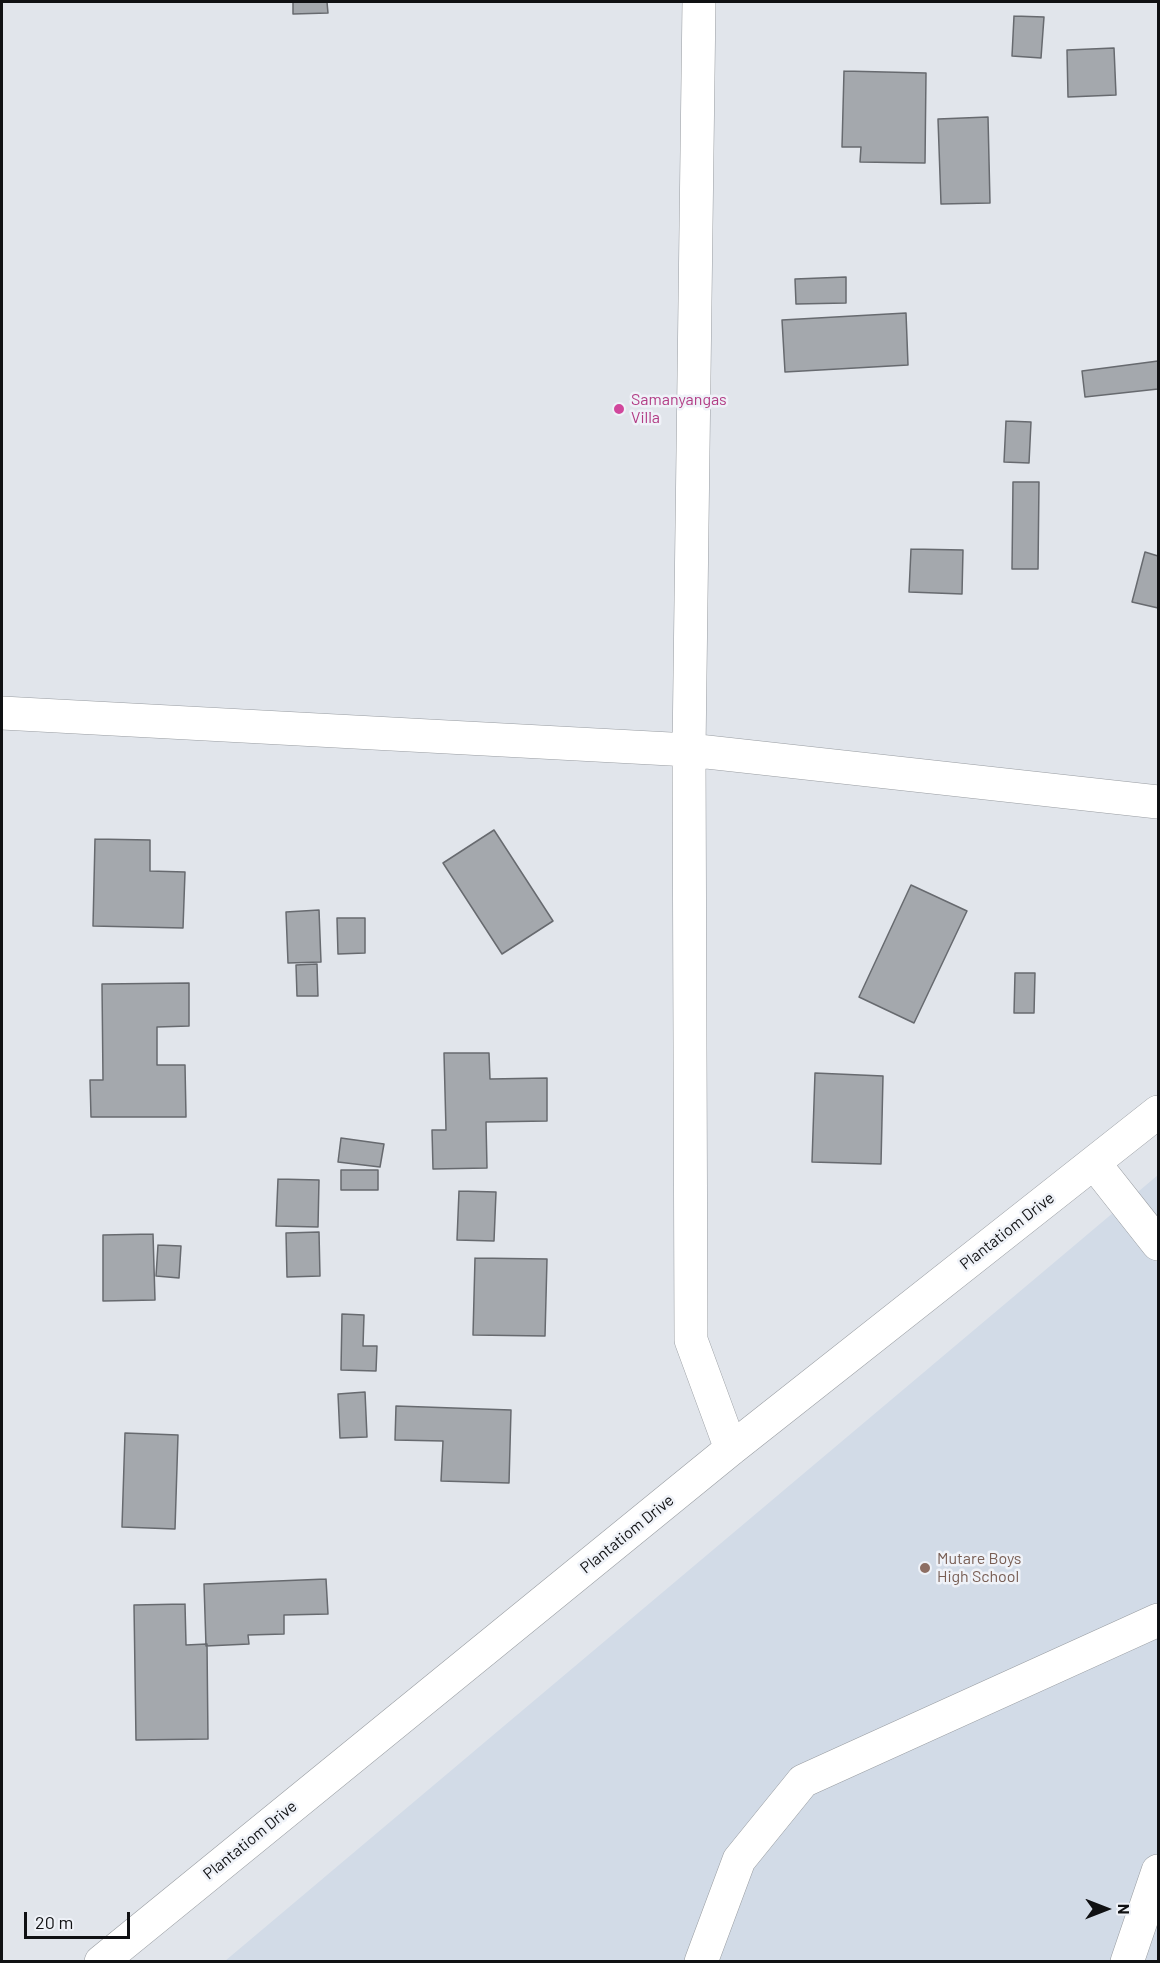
<!DOCTYPE html>
<style>
body{margin:0}
#map{position:relative;width:1160px;height:1963px;overflow:hidden;background:#e1e5eb;font-family:Barlow,sans-serif}
canvas{display:block}
.frame{position:absolute;inset:0;border:3px solid #101113;pointer-events:none}
.north{position:absolute;left:1076px;top:1879px;width:60px;height:60px;-webkit-text-stroke:4px #eff2f8;paint-order:stroke;rotate:90deg;font-size:16px;font-weight:700;line-height:24px;text-align:center;color:#101113}
.north::after{content:'';display:block;margin:auto;width:21px;height:27px;background:#101113;clip-path:polygon(50% 0,100% 100%,50% 72%,0 100%)}
.scale{position:absolute;left:24px;top:1912px;width:106px;height:27px;box-sizing:border-box;border:3px solid #101113;border-top:0;padding-left:8px;font-size:18px;line-height:21px;white-space:nowrap;color:#101113;-webkit-text-stroke:4px #eff2f8;paint-order:stroke}
</style>
<div id="map">
<canvas width="1160" height="1963"></canvas>
<div class="frame"></div>
<div class="north">N</div>
<div class="scale">20 m</div>
</div>
<script>
const context = document.querySelector('canvas').getContext('2d');
context.lineJoin = 'round';
function fillPath(path, color) {
  context.fillStyle = color;
  context.fill(path, 'evenodd');
}
function poly(rows) {
  const path = new Path2D();
  for (const r of rows) {
    path.moveTo(r[0], r[1]);
    for (let i = 2; i < r.length; i += 2) path.lineTo(r[i], r[i + 1]);
  }
  return path;
}
function stroke(path, color, width, dash) {
  context.strokeStyle = color;
  context.lineWidth = width;
  context.lineCap = dash ? 'butt' : 'round';
  context.setLineDash(dash || []);
  context.stroke(path);
}
function write(font, color, halo, rows, align = 'center') {
  context.font = font + ' Barlow,sans-serif';
  context.lineWidth = 5;
  context.setLineDash([]);
  context.textBaseline = 'middle';
  context.strokeStyle = halo;
  context.fillStyle = color;
  for (const [text, x, y, turn = 0] of rows) {
    context.save();
    context.translate(x, y);
    context.rotate((+turn || 0) * Math.PI / 180);
    context.textAlign = isNaN(turn) ? turn : align;
    if (halo) context.strokeText(text, 0, 0);
    context.fillText(text, 0, 0);
    context.restore();
  }
}
const built = poly([
 [1158,1175,1158,1961,225,1961]
]);
const building = poly([
 [293,2,327,2,328,13,293,14,293,2],
 [1014,16,1044,17,1041,58,1012,56,1014,16],
 [1114,48,1116,95,1068,97,1067,50,1114,48],
 [844,71,926,73,925,163,860,162,861,147,842,147,844,71],
 [988,117,990,203,941,204,938,119,988,117],
 [846,277,846,303,796,304,795,279,846,277],
 [906,313,908,365,785,372,782,320,906,313],
 [1158,361,1158,389,1085,397,1082,371,1158,361],
 [1006,421,1031,422,1029,463,1004,462,1006,421],
 [1013,482,1039,482,1038,569,1012,569,1013,482],
 [911,549,963,550,962,594,909,592,911,549],
 [1145,552,1158,556,1158,608,1132,602,1145,552],
 [494,830,553,921,502,954,443,863,494,830],
 [95,839,150,840,150,871,185,872,183,928,93,926,95,839],
 [911,885,967,911,914,1023,859,997,911,885],
 [319,910,321,962,288,963,286,912,319,910],
 [337,918,365,918,365,953,338,954,337,918],
 [317,964,318,996,297,996,296,965,317,964],
 [1015,973,1035,973,1034,1013,1014,1013,1015,973],
 [189,983,189,1026,157,1027,157,1065,185,1065,186,1117,91,1117,90,1080,103,1080,102,984,189,983],
 [444,1053,489,1053,490,1079,547,1078,547,1121,486,1122,487,1168,433,1169,432,1130,446,1130,444,1053],
 [815,1073,883,1076,881,1164,812,1162,815,1073],
 [341,1138,384,1144,380,1167,338,1162,341,1138],
 [341,1170,378,1170,378,1190,341,1190,341,1170],
 [278,1179,319,1180,318,1227,276,1226,278,1179],
 [459,1191,496,1192,494,1241,457,1240,459,1191],
 [319,1232,320,1276,287,1277,286,1233,319,1232],
 [153,1234,155,1300,103,1301,103,1235,153,1234],
 [158,1245,181,1246,179,1278,156,1276,158,1245],
 [475,1258,547,1259,545,1336,473,1335,475,1258],
 [342,1314,364,1315,363,1346,377,1346,376,1371,341,1370,342,1314],
 [365,1392,367,1437,340,1438,338,1394,365,1392],
 [396,1406,511,1410,509,1483,441,1481,443,1441,395,1440,396,1406],
 [125,1433,178,1435,175,1529,122,1527,125,1433],
 [326,1579,328,1614,284,1615,284,1634,248,1635,249,1644,206,1646,204,1584,326,1579],
 [185,1604,186,1645,207,1644,208,1739,136,1740,134,1605,185,1604]
]);
const minor = poly([
 [699,2,689,750,691,1340,731,1449],
 [2,713,689,750,1158,802],
 [1094,1163,1158,1244],
 [101,1962,731,1449,1158,1112],
 [701,1962,739,1860,803,1781,1158,1620],
 [1127,1962,1158,1871]
]);
const markers = [
 [619,409,6,"#d1479c"],
 [925,1568,6,"#8d6e63"]
];
const hotelNames = [
 ["Samanyangas",631,400],
 ["Villa",631,418]
];
const streetNames = [
 ["Plantatiom Drive",1007,1231,-38],
 ["Plantatiom Drive",627,1534,-39],
 ["Plantatiom Drive",250,1840,-39]
];
const educationNames = [
 ["Mutare Boys",937,1559],
 ["High School",937,1577]
];
fillPath(built, '#d2dbe7');
fillPath(building, '#a4a8ad');
stroke(building, '#676a6f', 1.5);
stroke(minor, '#989ca1', 34);
stroke(minor, '#fff', 33);
for (const [x, y, r, color] of markers) {
  const dot = new Path2D();
  dot.arc(x, y, r, 0, 2 * Math.PI);
  context.fillStyle = color;
  context.fill(dot);
  stroke(dot, '#eff2f8', 2);
}
write('16px', '#b23c85', '#eff2f8', hotelNames, 'left');
write('16px', '#101113', '#eff2f8', streetNames);
write('16px', '#785e54', '#eff2f8', educationNames, 'left');
</script>
